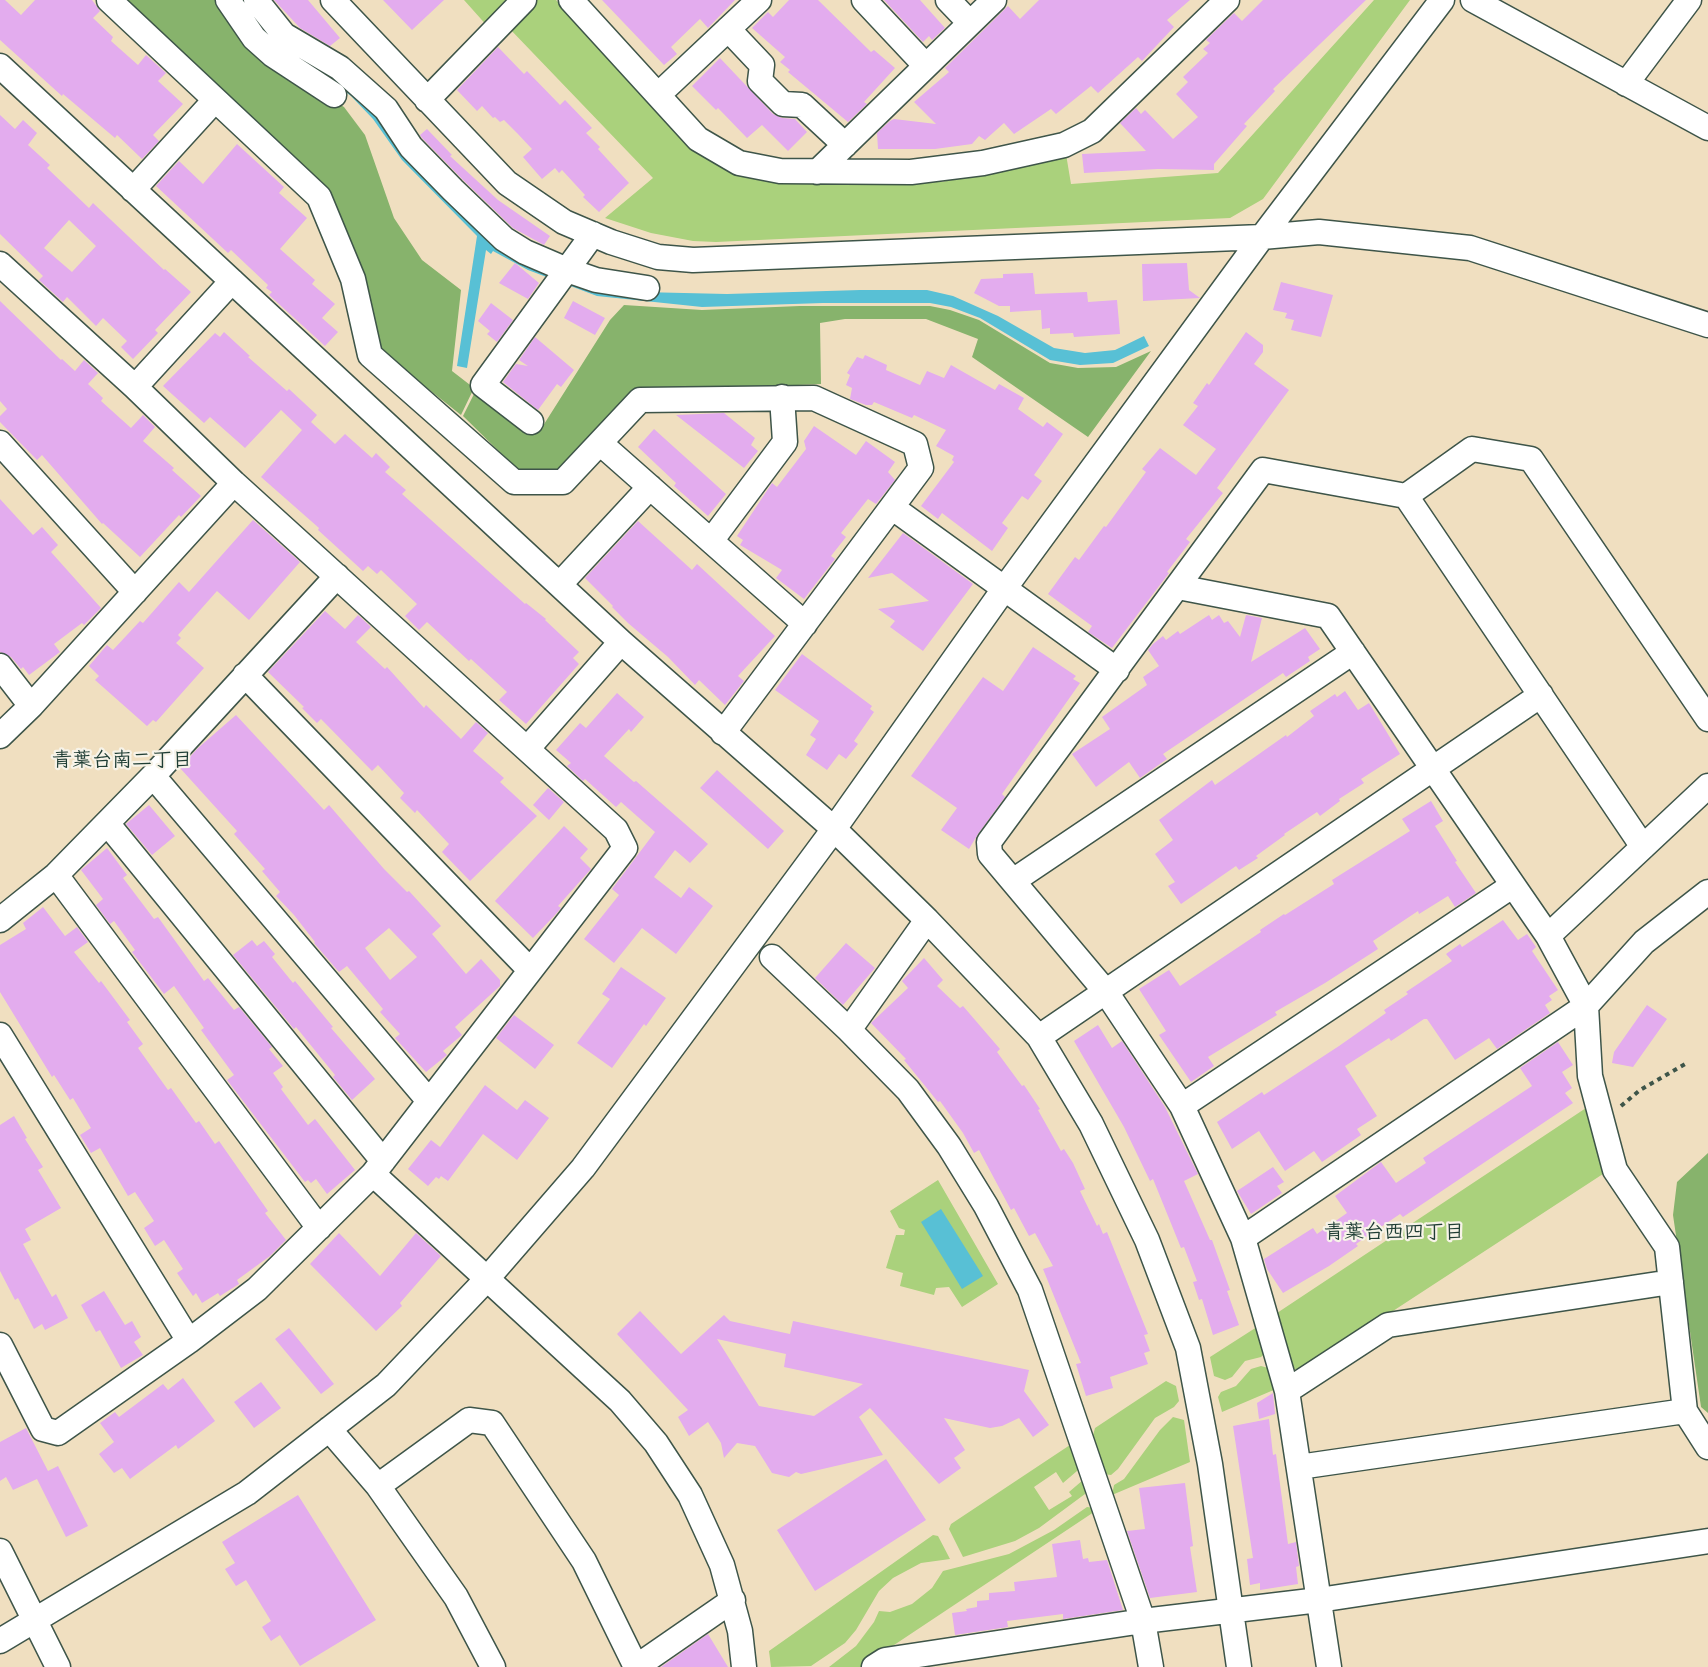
<!DOCTYPE html>
<meta charset="utf-8">
<style>
body{margin:0}
canvas{display:block;background:#f0dfc0}
</style>
<canvas width="1708" height="1667"></canvas>
<script>
const context = document.querySelector('canvas').getContext('2d');
context.lineJoin = 'round';
function fillPath(path, color) {
  context.fillStyle = color;
  context.fill(path, 'evenodd');
}
function poly(rows) {
  const path = new Path2D();
  for (const r of rows) {
    path.moveTo(r[0], r[1]);
    for (let i = 2; i < r.length; i += 2) path.lineTo(r[i], r[i + 1]);
  }
  return path;
}
function stroke(path, color, width, dash) {
  context.strokeStyle = color;
  context.lineWidth = width;
  context.lineCap = dash ? 'butt' : 'round';
  context.setLineDash(dash || []);
  context.stroke(path);
}
function write(font, color, halo, rows, align = 'center') {
  context.font = font + ' Pangolin,"Klee One",sans-serif';
  context.lineWidth = 4.5;
  context.setLineDash([]);
  context.textBaseline = 'middle';
  context.strokeStyle = halo;
  context.fillStyle = color;
  for (const [text, x, y, turn = 0] of rows) {
    context.save();
    context.translate(x, y);
    context.rotate((+turn || 0) * Math.PI / 180);
    context.textAlign = isNaN(turn) ? turn : align;
    if (halo) context.strokeText(text, 0, 0);
    context.fillText(text, 0, 0);
    context.restore();
  }
}
const green = poly([
 [464,0,517,0,489,28],
 [536,0,556,0,673,127,739,173,763,181,794,184,942,182,1066,154,1071,184,1218,173,1374,0,1410,0,1263,199,1230,218,716,242,693,241,651,233,605,218,653,178,508,27],
 [1586,1108,1606,1172,1301,1371,1290,1367,1277,1313],
 [938,1180,998,1284,962,1307,949,1287,936,1288,934,1295,900,1286,903,1273,886,1268,896,1235,904,1235,905,1230,899,1228,890,1211],
 [1260,1325,1267,1351,1261,1357,1245,1361,1232,1377,1225,1380,1214,1376,1210,1357],
 [1261,1366,1272,1369,1276,1389,1222,1412,1218,1397,1221,1392,1236,1386,1251,1369],
 [1166,1381,1176,1386,1179,1401,1174,1407,1155,1418,1118,1469,1111,1475,1103,1474,1092,1439,1095,1428],
 [1173,1417,1184,1420,1190,1462,1112,1495,1114,1485,1124,1479,1160,1430],
 [1073,1443,1080,1465,1077,1471,1063,1483,1056,1472,1034,1487,1049,1510,1072,1496,1069,1492,1083,1480,1088,1487,1085,1494,1039,1528,1015,1541,963,1557,949,1529,951,1524],
 [1087,1507,1096,1508,1097,1510,861,1667,829,1667,856,1646,874,1622,879,1611,890,1612,912,1604,932,1588,943,1571,1009,1554,1054,1530],
 [933,1535,938,1536,950,1559,921,1563,893,1578,879,1591,856,1630,845,1643,811,1666,771,1667,769,1651]
]);
const forest = poly([
 [124,0,220,0,268,59,344,107,365,135,394,218,422,260,461,290,452,371,474,388,461,415,378,349,325,188],
 [624,305,702,310,800,306,930,306,950,310,979,320,1050,363,1078,368,1116,367,1151,351,1088,437,972,357,978,339,926,319,845,319,820,323,821,384,632,392,564,466,553,472,519,471,463,416,476,390,529,426,541,429,610,320],
 [1708,1153,1708,1413,1701,1407,1673,1215,1677,1182]
]);
const water = poly([
 [238,0,248,0,349,84,487,235,641,292,727,294,860,290,927,290,953,296,998,316,1054,348,1085,353,1115,350,1144,336,1149,346,1113,363,1080,365,1050,360,980,318,951,307,930,303,823,303,702,307,597,296,528,270,493,251,491,254,486,250,467,368,457,366,477,236,402,160,373,119,351,96,320,73,277,49],
 [941,1209,983,1276,962,1289,921,1222]
]);
const building = poly([
 [0,0,5,0,21,15,35,0,92,0,100,11,93,18,113,37,111,41,138,65,146,55,166,73,158,81,183,104,153,135,159,141,142,159,117,135,115,138,63,94,62,96,0,40],
 [274,0,308,0,340,38,330,46,300,28],
 [383,0,444,0,412,30],
 [602,0,735,0,708,28,700,19,671,47,677,54,664,65],
 [789,0,818,0,871,52,874,50,895,68,864,102,867,104,848,122,788,72,790,70,780,62,785,57,752,28,768,12,773,17],
 [884,0,920,0,945,28,932,40,929,36,923,42],
 [1039,0,1190,0,1167,20,1174,27,1142,61,1138,57,1098,93,1091,86,1056,114,1051,109,1014,134,1004,123,985,140,979,136,972,144,935,149,878,149,877,133,890,121,894,119,936,124,914,102,949,72,945,68,1008,6,1020,19],
 [1263,0,1366,0,1273,89,1275,91,1244,124,1247,126,1214,164,1214,170,1158,169,1084,173,1082,154,1146,151,1120,123,1136,108,1141,114,1145,110,1173,139,1198,117,1176,94,1188,82,1183,77,1208,53,1203,49,1210,43,1206,40,1234,13,1242,21],
 [498,47,524,74,527,71,560,105,565,100,592,128,586,133,600,147,598,149,629,183,599,212,583,197,585,195,562,170,559,173,555,168,542,179,523,157,532,149,517,133,504,120,500,122,495,117,493,118,482,106,477,111,457,90],
 [720,58,773,114,782,118,795,119,807,132,788,151,762,125,747,138,718,108,716,110,692,86],
 [0,115,15,129,23,120,37,133,28,145,50,165,47,168,89,208,93,203,164,270,165,269,191,292,155,330,158,333,133,359,121,347,127,341,103,318,96,326,67,297,63,302,39,280,43,276,0,234],
 [69,220,96,246,72,272,44,248],
 [427,129,452,155,450,156,498,200,550,236,544,245,513,228,463,180,422,138,420,135],
 [237,144,284,187,279,193,307,218,280,249,315,280,312,284,335,304,322,318,338,332,325,346,269,295,272,292,266,288,268,285,231,250,228,253,156,186,179,161,203,184],
 [515,263,539,283,528,299,499,283],
 [1187,263,1189,290,1200,298,1143,301,1142,264],
 [1033,273,1035,294,1087,292,1088,302,1117,300,1120,334,1074,337,1073,333,1050,334,1050,328,1042,329,1041,310,1010,312,1010,306,999,306,974,293,981,279,1003,278,1003,274],
 [1281,282,1333,295,1321,337,1291,330,1294,320,1285,318,1287,313,1273,310],
 [0,301,61,360,62,359,75,371,84,360,98,373,88,384,103,398,101,401,131,428,143,415,155,427,143,441,174,468,172,470,201,496,181,517,179,515,140,557,103,523,102,524,42,455,37,460,0,422,0,416,7,409,0,401],
 [573,301,605,318,595,335,564,318],
 [491,303,513,320,497,342,487,334,490,331,478,321],
 [224,332,250,356,248,357,287,391,289,389,317,415,311,422,335,444,345,434,372,458,376,453,390,467,385,472,406,490,402,494,525,604,526,603,546,619,545,620,579,652,573,658,579,664,526,724,499,700,507,692,471,659,469,661,427,622,419,630,405,616,417,604,381,570,377,574,368,566,363,571,318,530,319,528,261,477,302,430,281,410,245,448,210,417,204,423,163,386,215,333,220,337],
 [1246,332,1263,345,1263,352,1254,364,1289,390,1217,488,1223,493,1186,539,1190,542,1167,572,1169,573,1112,648,1088,632,1092,626,1048,594,1075,557,1079,560,1104,526,1106,527,1146,472,1142,469,1160,448,1196,475,1216,449,1183,425,1198,406,1193,403,1207,383,1209,385],
 [535,337,574,370,561,387,557,384,538,410,503,382,516,364,528,366,519,360],
 [865,355,887,365,886,370,920,385,927,371,944,378,951,365,995,390,999,384,1024,398,1018,409,1043,427,1047,422,1063,434,1034,475,1042,481,1028,500,1022,496,1002,523,1008,528,992,551,942,513,938,519,921,506,954,462,952,460,954,456,936,446,946,430,914,415,912,418,874,402,872,405,866,405,850,399,852,388,846,385,850,375,847,373,857,357,863,359],
 [724,413,755,438,751,445,758,451,744,468,676,415],
 [814,426,856,455,866,441,895,462,888,472,895,480,876,504,868,499,841,533,846,537,831,556,835,559,804,599,776,578,782,570,740,545,743,540,737,536,772,483,777,487,806,449,804,441],
 [654,429,726,494,708,516,674,486,676,483,638,447],
 [0,499,33,535,42,527,58,545,51,552,101,608,84,625,82,623,54,644,60,652,29,675,23,667,21,669,11,657,0,652],
 [253,520,300,562,249,620,217,591,178,635,181,638,176,643,204,668,156,722,153,720,147,726,95,680,99,676,89,666,107,645,113,650,140,621,143,623,179,582,189,592],
 [638,521,692,570,697,564,775,636,738,676,744,681,725,705,699,680,695,685,668,657,628,623,612,607,613,606,585,578],
 [903,533,973,584,923,651,890,627,895,621,878,609,929,601,892,573,868,578],
 [325,611,345,629,358,615,371,627,356,642,385,669,387,667,424,708,426,705,461,739,476,722,488,733,473,751,504,778,500,782,537,816,470,881,442,852,449,844,417,810,415,813,400,798,404,793,378,765,372,771,321,719,317,723,302,708,304,707,268,672],
 [1209,615,1212,620,1219,615,1224,623,1228,621,1240,637,1246,615,1262,618,1251,662,1305,628,1320,649,1308,657,1310,661,1286,677,1283,673,1163,754,1167,759,1140,778,1129,762,1096,787,1072,754,1110,729,1102,717,1147,685,1143,677,1159,666,1148,650,1153,644,1163,636,1166,640,1178,631,1180,634],
 [1033,647,1076,676,1073,679,1080,683,1002,794,1005,797,978,834,969,849,941,830,957,808,911,776,983,677,1003,691],
 [802,654,872,706,870,709,874,712,854,741,858,744,846,759,839,754,827,770,806,755,816,739,810,735,819,721,775,690],
 [1345,691,1358,710,1369,703,1400,754,1361,779,1364,783,1339,799,1340,801,1320,816,1317,812,1284,834,1285,835,1256,856,1258,858,1239,870,1236,866,1181,904,1168,886,1175,882,1155,854,1173,840,1159,820,1212,780,1215,785,1286,735,1287,737,1314,716,1310,711,1335,694,1337,697],
 [617,693,644,717,631,732,629,729,604,756,634,782,636,781,708,844,690,863,675,850,654,877,681,898,689,887,713,906,676,954,642,928,614,963,584,939,619,895,612,889,655,832,621,802,616,807,585,779,583,781,567,766,571,763,556,750,580,723,586,728],
 [236,715,324,810,329,805,384,869,407,892,409,891,441,926,432,934,466,974,481,959,500,980,500,986,455,1027,462,1035,443,1051,447,1055,426,1072,395,1038,400,1034,380,1012,383,1009,347,966,339,972,314,943,315,942,294,915,276,896,280,892,262,871,265,869,234,834,237,831,180,768,198,748],
 [389,928,417,957,390,980,365,948],
 [717,770,784,831,768,849,700,788],
 [548,788,564,802,549,820,533,805],
 [1431,801,1443,821,1435,826,1457,861,1455,862,1476,893,1455,907,1448,896,1419,914,1418,911,1373,941,1378,949,1325,983,1275,1012,1277,1015,1208,1057,1214,1066,1191,1082,1159,1035,1166,1031,1139,989,1169,970,1180,986,1261,932,1260,930,1284,914,1285,915,1334,884,1332,880,1410,831,1402,819],
 [149,805,175,836,152,855,126,824],
 [564,826,588,849,580,858,591,869,558,906,561,908,555,915,533,938,495,901],
 [107,848,127,875,123,878,154,919,158,917,204,981,208,978,234,1010,239,1007,272,1047,269,1049,283,1066,273,1073,283,1087,281,1089,308,1125,315,1119,355,1170,327,1194,316,1179,311,1183,308,1180,305,1182,227,1080,234,1075,201,1030,204,1028,174,986,164,994,132,952,135,950,114,921,110,924,96,905,103,899,81,870],
 [43,907,65,936,77,927,88,942,74,952,99,983,101,981,130,1020,127,1022,143,1044,138,1048,168,1090,171,1088,196,1123,199,1121,215,1144,219,1141,268,1211,265,1213,286,1240,270,1256,237,1280,239,1284,220,1296,218,1293,202,1303,196,1293,193,1296,177,1273,183,1269,164,1240,155,1246,144,1228,154,1221,135,1192,128,1196,100,1148,91,1153,80,1135,91,1128,73,1098,70,1100,54,1075,52,1077,0,992,0,945,26,929,23,923],
 [1503,920,1518,940,1527,934,1536,947,1532,951,1558,990,1549,996,1552,1000,1545,1005,1550,1013,1497,1049,1489,1038,1455,1060,1427,1019,1424,1019,1391,1041,1389,1038,1345,1066,1377,1116,1357,1129,1361,1135,1322,1162,1314,1151,1285,1171,1259,1131,1232,1149,1217,1122,1262,1092,1264,1095,1339,1046,1386,1013,1384,1010,1408,994,1406,992,1452,961,1446,954,1460,944,1462,947],
 [252,940,257,946,264,941,275,954,272,957,293,983,295,981,333,1027,331,1028,375,1079,352,1100,333,1077,335,1075,296,1027,294,1029,233,955],
 [846,943,875,968,843,1005,815,978],
 [924,958,943,980,937,986,960,1008,963,1006,1000,1049,997,1052,1022,1086,1024,1085,1040,1109,1038,1110,1061,1151,1064,1149,1073,1163,1085,1189,1080,1191,1097,1226,1099,1224,1103,1234,1107,1232,1148,1334,1144,1335,1150,1351,1144,1353,1148,1364,1110,1377,1113,1388,1086,1396,1076,1364,1081,1363,1043,1269,1053,1266,1035,1233,1029,1236,1014,1208,1011,1210,979,1150,974,1153,963,1133,940,1101,938,1102,904,1060,906,1059,871,1023,908,988,902,981],
 [621,967,666,998,646,1026,644,1024,612,1068,577,1043,610,999,602,994],
 [1647,1005,1667,1019,1633,1067,1612,1063,1614,1052],
 [514,1015,554,1045,535,1069,496,1038],
 [1098,1025,1112,1048,1122,1041,1165,1107,1189,1156,1198,1174,1184,1181,1210,1240,1212,1240,1230,1290,1227,1291,1239,1325,1213,1335,1202,1299,1199,1300,1193,1282,1197,1281,1184,1247,1181,1248,1153,1179,1150,1181,1124,1127,1074,1041],
 [1558,1042,1573,1065,1562,1072,1572,1088,1565,1093,1573,1103,1403,1217,1400,1214,1356,1244,1358,1246,1329,1266,1283,1293,1267,1269,1264,1259,1313,1228,1317,1234,1347,1213,1335,1196,1381,1162,1396,1183,1426,1163,1423,1158,1532,1086,1520,1068],
 [485,1085,517,1110,525,1100,549,1118,517,1160,483,1134,448,1181,441,1176,439,1179,436,1177,428,1186,408,1169,431,1140,440,1147],
 [14,1116,27,1138,25,1139,43,1167,38,1170,61,1208,25,1229,31,1240,23,1244,52,1297,56,1294,68,1318,45,1330,42,1324,34,1329,18,1298,15,1300,0,1271,0,1125],
 [1273,1167,1284,1182,1277,1186,1282,1193,1251,1214,1237,1191],
 [339,1233,380,1276,416,1233,441,1256,400,1303,402,1306,376,1331,310,1264],
 [104,1291,125,1325,132,1321,141,1337,134,1342,143,1355,121,1368,100,1330,96,1332,81,1305],
 [640,1311,681,1354,724,1315,730,1321,790,1334,793,1321,1029,1370,1024,1391,1049,1425,1033,1437,1019,1418,1002,1426,990,1428,944,1418,965,1450,954,1458,961,1468,939,1484,870,1408,859,1417,883,1455,801,1474,796,1472,789,1477,772,1473,755,1446,737,1443,724,1458,721,1443,708,1422,689,1436,678,1417,688,1410,617,1334],
 [717,1339,786,1354,784,1367,863,1384,814,1416,759,1406],
 [289,1328,334,1384,321,1394,275,1339],
 [183,1378,215,1421,178,1449,176,1445,130,1479,122,1468,114,1473,99,1454,114,1442,100,1423,115,1412,119,1417,163,1384,168,1390],
 [261,1382,281,1408,254,1428,234,1402],
 [1273,1393,1275,1414,1259,1419,1257,1403],
 [1269,1419,1273,1455,1276,1454,1288,1544,1296,1542,1299,1566,1296,1567,1298,1584,1260,1590,1260,1583,1250,1585,1247,1559,1253,1558,1233,1426],
 [26,1428,48,1471,58,1466,88,1526,66,1537,37,1479,13,1490,6,1477,0,1481,0,1442],
 [886,1459,926,1520,815,1591,777,1530],
 [1185,1483,1193,1546,1190,1547,1197,1592,1150,1598,1127,1531,1145,1529,1139,1488],
 [298,1495,376,1620,300,1666,280,1635,271,1641,262,1627,271,1621,246,1580,236,1586,225,1569,235,1563,222,1542],
 [1080,1540,1083,1559,1088,1558,1089,1562,1107,1560,1123,1610,1063,1619,1063,1614,1007,1621,1008,1627,955,1635,952,1613,967,1611,966,1609,977,1607,977,1601,989,1600,989,1593,1015,1591,1014,1582,1057,1577,1052,1544],
 [708,1634,728,1667,661,1667]
]);
const path = poly([
 [1621,1106,1640,1090,1685,1064]
]);
const minor = poly([
 [109,0,319,197,353,279,370,355,514,482,563,482,640,400,814,398,915,444,921,468,723,733],
 [228,0,254,38,273,55,334,95],
 [256,0,284,35,340,68,386,109,411,147,453,190,504,239,525,252,567,270,596,280,647,288],
 [333,0,507,183,564,222,611,242,658,257,693,260,1262,237,1319,232,1470,248,1708,325],
 [571,0,698,139,739,163,780,171,911,172,983,163,1064,145,1092,131,1227,0],
 [864,0,926,66],
 [948,0,970,23],
 [1473,0,1708,128],
 [728,29,762,65,760,81,783,104,802,105,845,145],
 [0,66,621,642,834,829,927,920,1039,1037,1091,1124,1147,1240,1188,1348,1210,1464,1239,1667],
 [1626,84,1689,0],
 [658,95,759,0],
 [427,100,524,0],
 [817,172,994,0],
 [133,190,215,100],
 [0,264,135,387,234,483,616,830,625,848,373,1174,257,1289,189,1341,58,1433,43,1429,0,1345],
 [135,387,232,281],
 [531,422,483,385,593,234],
 [0,443,135,592],
 [600,443,805,624],
 [1406,496,1643,847],
 [893,508,1117,670],
 [711,541,785,442,782,397],
 [560,584,650,487],
 [1178,587,1328,616,1548,936,1586,1006,1590,1076,1615,1170,1667,1247,1685,1411,1708,1447],
 [0,666,31,706],
 [245,675,530,970],
 [0,736,31,706,234,483],
 [528,748,621,642],
 [153,776,429,1101],
 [107,823,383,1161],
 [56,875,319,1228],
 [1013,881,1353,652],
 [0,920,56,875,153,776,337,576],
 [1548,936,1708,786],
 [772,957,849,1030,908,1090,949,1146,986,1206,1030,1290,1143,1621,1151,1667],
 [849,1030,927,920],
 [0,1035,189,1341],
 [1039,1037,1541,695],
 [1182,1106,1512,886],
 [373,1174,620,1401,656,1443,690,1495,722,1565,740,1631,744,1667],
 [1243,1238,1586,1006,1644,942,1708,892],
 [1287,1391,1388,1325,1671,1282],
 [329,1429,378,1486,456,1597,493,1667],
 [1299,1467,1685,1411],
 [378,1486,469,1420,492,1423,584,1561,636,1667],
 [0,1551,58,1667],
 [0,1641,247,1493,386,1385,486,1280,583,1168,834,829,1004,589,1262,237,1442,0],
 [636,1667,733,1600],
 [874,1667,885,1660,1143,1621,1319,1600,1708,1541],
 [1329,1667,1287,1391,1243,1238,1182,1106,1106,992,990,854,989,842,1263,470,1406,496,1472,449,1531,459,1708,719]
]);
const neighbourhoodNames = [
 ["青葉台南二丁目",122,761],
 ["青葉台西四丁目",1394,1233]
];
fillPath(green, '#aad17c');
fillPath(forest, '#87b36c');
fillPath(water, '#58c0d5');
fillPath(building, '#e3acee');
stroke(minor, '#3e5549', 27);
stroke(path, '#3e5549', 4, [4.5, 4.5]);
stroke(minor, '#fff', 24);
write('bold 20px', '#1f3d34', '#f7f3e8', neighbourhoodNames);
</script>
